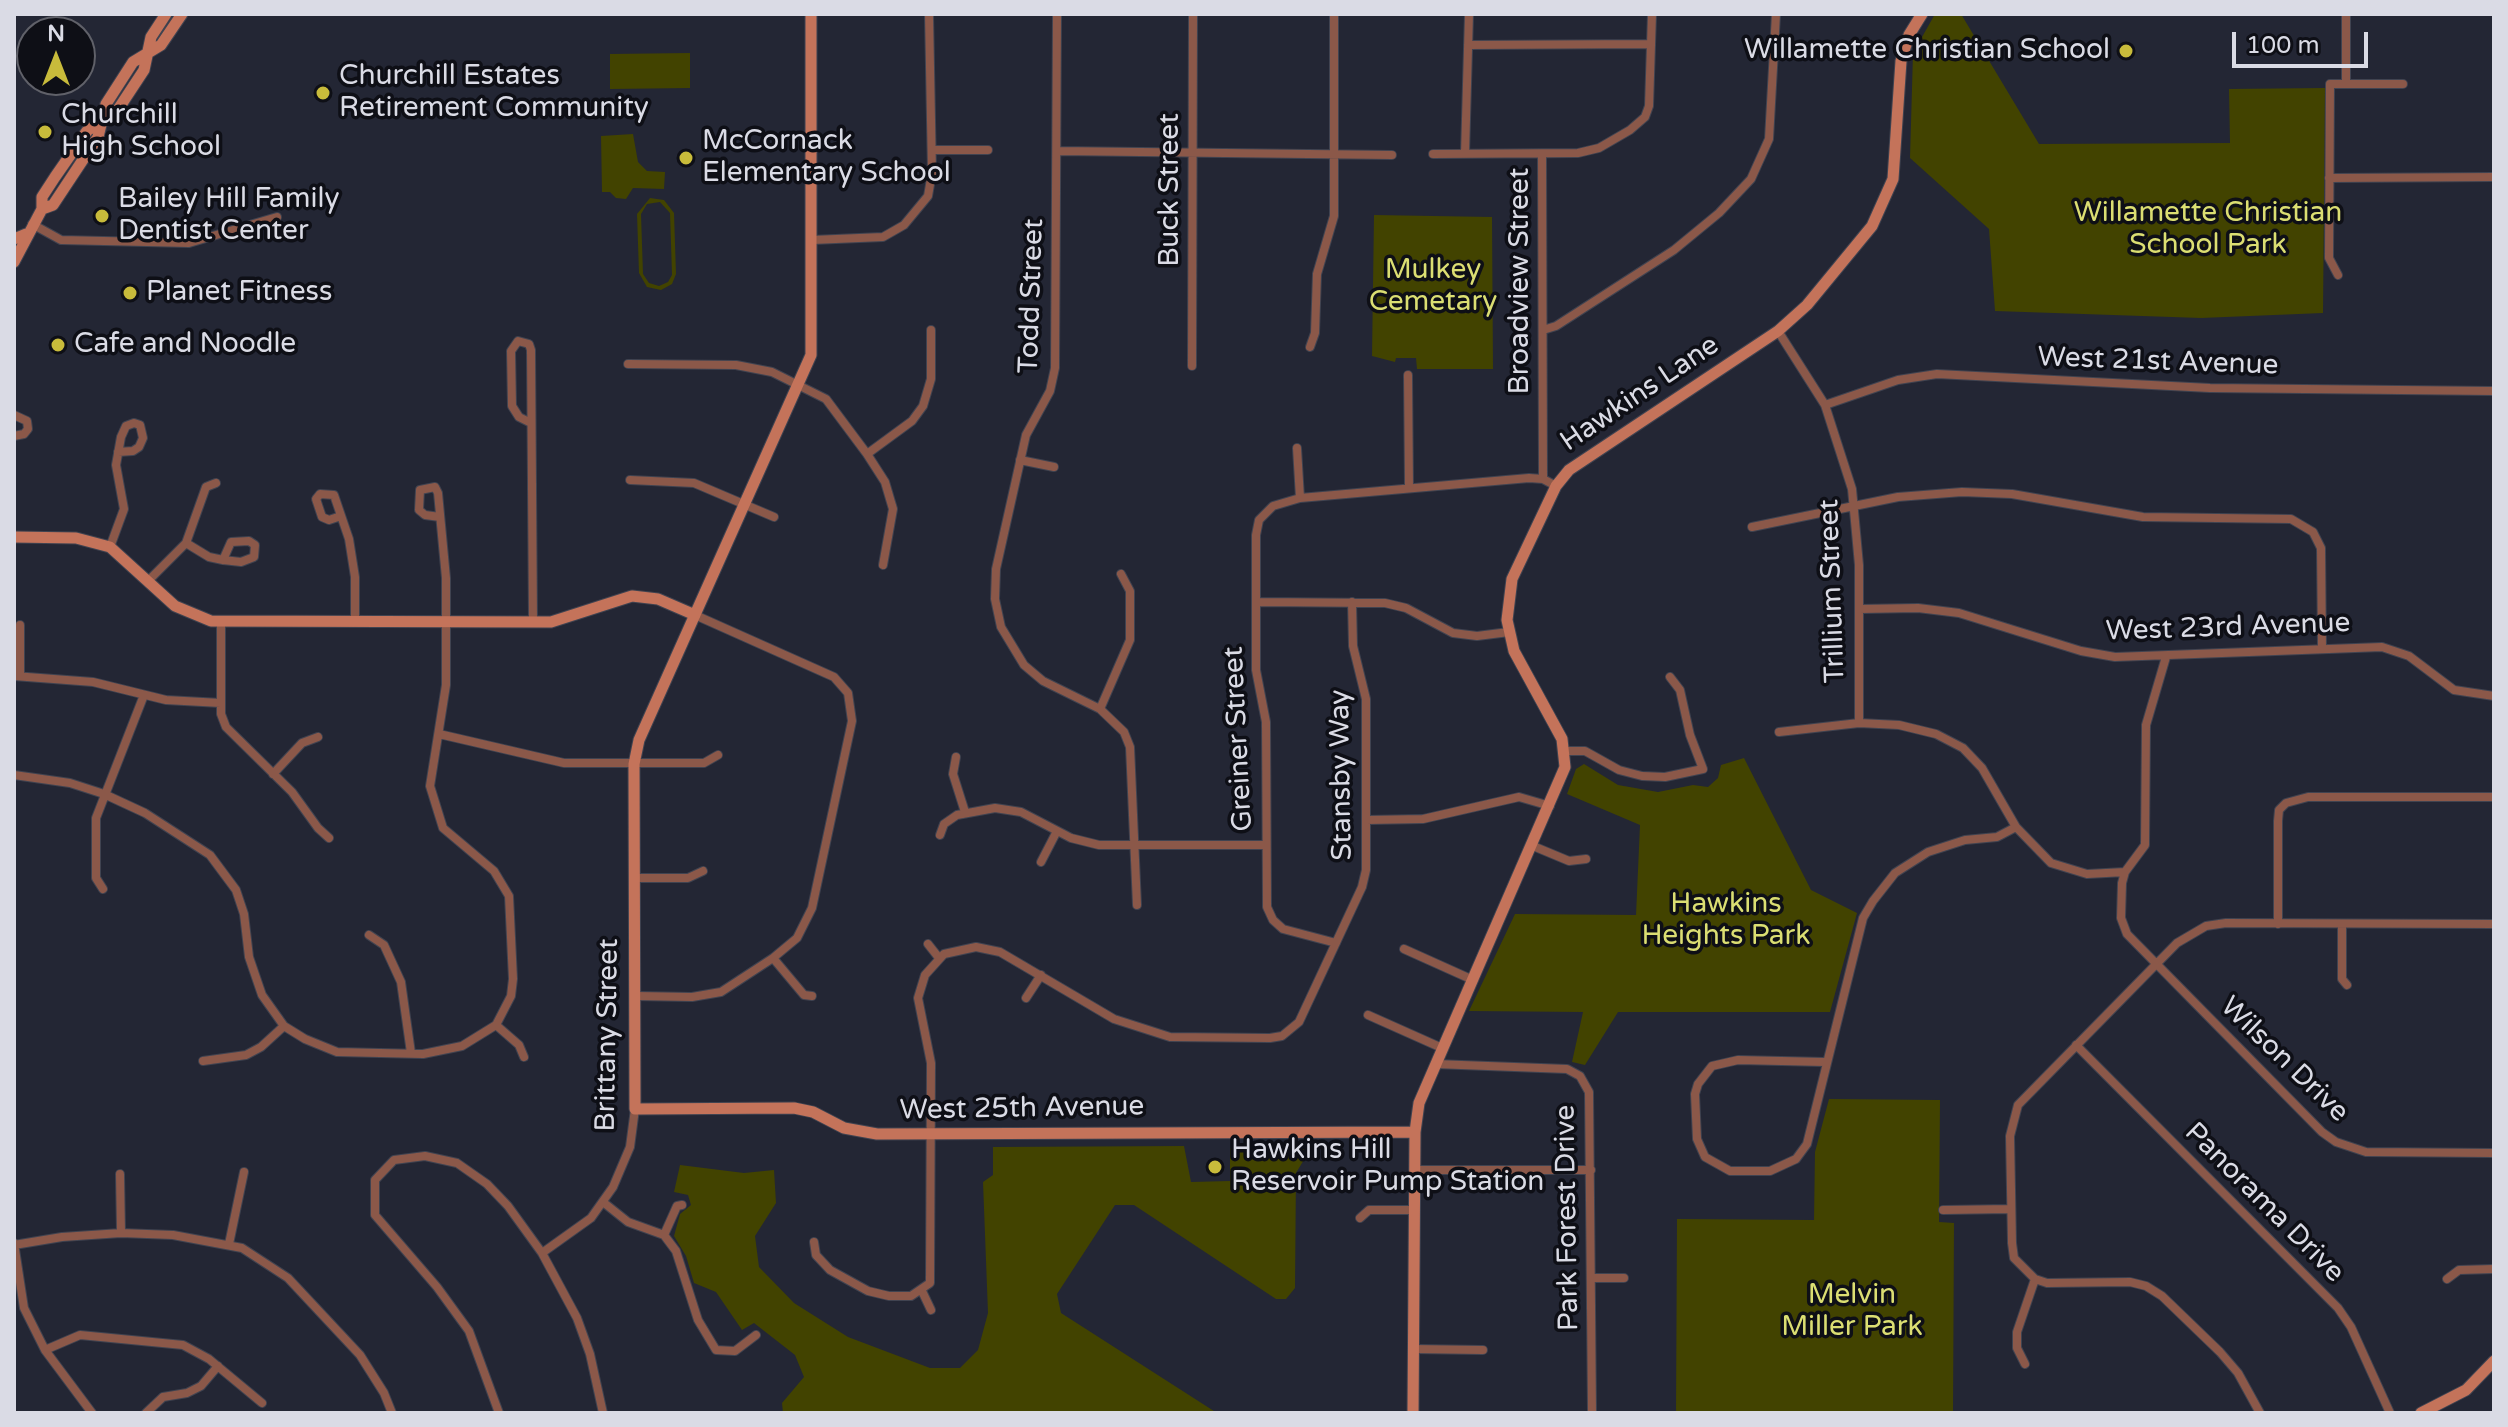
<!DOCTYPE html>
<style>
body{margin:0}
#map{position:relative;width:2508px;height:1427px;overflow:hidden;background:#232634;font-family:"Varela Round",sans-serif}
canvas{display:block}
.frame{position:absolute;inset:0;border:16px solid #dadbe5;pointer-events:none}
.north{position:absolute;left:16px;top:16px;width:80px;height:80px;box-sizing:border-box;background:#0e0f16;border:2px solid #606169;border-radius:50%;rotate:0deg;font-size:22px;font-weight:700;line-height:32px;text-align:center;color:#dadbe5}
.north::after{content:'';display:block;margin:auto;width:28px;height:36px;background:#c8bb3b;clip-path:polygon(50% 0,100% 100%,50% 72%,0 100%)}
.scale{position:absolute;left:2232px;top:32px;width:136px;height:36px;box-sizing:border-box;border:4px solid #dadbe5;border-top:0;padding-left:10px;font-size:24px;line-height:28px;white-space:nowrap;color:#dadbe5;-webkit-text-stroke:6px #0e0f16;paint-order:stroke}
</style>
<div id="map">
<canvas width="2508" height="1427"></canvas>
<div class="frame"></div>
<div class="north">N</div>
<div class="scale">100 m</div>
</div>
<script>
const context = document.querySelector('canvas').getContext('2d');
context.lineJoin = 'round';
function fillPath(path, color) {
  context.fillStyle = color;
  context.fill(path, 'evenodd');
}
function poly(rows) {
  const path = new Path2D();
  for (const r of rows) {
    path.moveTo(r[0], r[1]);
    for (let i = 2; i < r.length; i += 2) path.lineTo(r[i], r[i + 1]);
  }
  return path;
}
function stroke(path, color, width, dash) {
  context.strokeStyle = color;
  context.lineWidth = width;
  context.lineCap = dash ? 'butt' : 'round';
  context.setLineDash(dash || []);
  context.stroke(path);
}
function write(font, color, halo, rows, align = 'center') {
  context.font = font + ' "Varela Round",sans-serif';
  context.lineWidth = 7;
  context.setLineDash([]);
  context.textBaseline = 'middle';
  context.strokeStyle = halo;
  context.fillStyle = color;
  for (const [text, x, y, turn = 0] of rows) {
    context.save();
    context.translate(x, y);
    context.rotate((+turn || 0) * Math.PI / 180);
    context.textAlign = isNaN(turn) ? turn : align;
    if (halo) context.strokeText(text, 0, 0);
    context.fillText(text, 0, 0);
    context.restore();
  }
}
const green = poly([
 [1935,14,1961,14,2039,144,2230,143,2229,89,2325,88,2323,313,2201,318,1995,311,1989,229,1910,158,1913,53],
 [690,53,690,88,610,89,610,54],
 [633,134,638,162,647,171,665,172,664,189,633,188,626,199,616,198,610,192,602,192,601,136],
 [650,198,664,200,674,213,676,274,672,284,661,290,647,287,639,273,637,214],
 [660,202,670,213,672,275,668,282,659,286,649,283,643,274,641,214,647,204],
 [1374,215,1492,217,1493,369,1417,369,1416,358,1396,358,1395,362,1372,356],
 [1744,758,1811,890,1857,913,1830,1012,1618,1012,1585,1065,1572,1062,1583,1012,1469,1011,1515,914,1636,915,1640,825,1567,794,1576,769,1584,764,1618,785,1658,792,1693,785,1708,787,1718,778,1721,765],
 [1829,1099,1940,1100,1939,1222,1954,1223,1953,1413,1676,1413,1677,1219,1814,1220,1815,1152],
 [1184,1146,1191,1182,1230,1181,1230,1148,1306,1148,1305,1158,1296,1173,1295,1288,1286,1299,1276,1299,1134,1205,1115,1205,1057,1294,1061,1313,1217,1413,783,1413,782,1403,804,1377,795,1355,754,1323,742,1330,716,1292,694,1283,686,1256,674,1236,680,1214,691,1205,688,1195,674,1192,680,1165,744,1173,774,1170,776,1203,755,1236,759,1267,794,1303,848,1337,930,1368,960,1368,978,1350,988,1313,983,1182,993,1175,993,1147]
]);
const street = poly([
 [1057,14,1055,368,1050,391,1026,435,996,569,995,599,1001,627,1024,665,1043,681,1100,709,1130,640,1130,591,1121,574],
 [1468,45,1651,44],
 [2346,84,2346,14],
 [932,150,988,150],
 [1057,151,1392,155],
 [1433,154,1578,153,1599,148,1630,130,1645,117,1649,106,1652,14],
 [1465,154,1469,14],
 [1542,154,1543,479],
 [2329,178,2494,177],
 [32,224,61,240,189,243,277,217],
 [812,240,883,237,904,225,928,196,932,173,929,14],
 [2338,275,2329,258,2330,84,2403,84],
 [1543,330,1556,326,1674,250,1719,213,1751,179,1769,139,1776,14],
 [1778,331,1825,405,1852,489,1859,565,1859,723],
 [1310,347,1315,333,1317,274,1334,216,1334,14],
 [628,364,736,365,772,372,826,399,867,454],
 [1192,366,1193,14],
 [1408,375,1409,488],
 [1825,405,1898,380,1937,374,2210,388,2494,391],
 [14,415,27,421,28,429,24,434,14,436],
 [531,423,519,417,512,406,511,351,518,341,529,344,531,350,533,622],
 [1297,448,1300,498],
 [1020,460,1054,467],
 [630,480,694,483,774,517],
 [341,516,329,520,322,517,316,499,320,494,334,495,349,539,355,577,355,622],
 [440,517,425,515,419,510,420,490,435,487,438,493,446,578,446,685,430,786,443,828,494,871,509,896,513,979,511,996,496,1025],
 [1752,527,1898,497,1962,492,2012,494,2143,517,2291,519,2313,532,2321,548,2322,648],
 [186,543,209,557,223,560,241,562,254,557,255,545,249,541,231,542,223,560],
 [110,547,124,509,116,465,121,437,126,426,134,423,140,425,143,438,139,447,133,451,118,452],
 [883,565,893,509,885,482,867,454,912,421,923,406,931,379,931,330],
 [148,581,186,543,206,487,216,483],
 [1256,602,1385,603,1406,608,1453,633,1477,636,1509,632],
 [1859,609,1918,608,1959,613,2081,651,2115,657,2382,647,2409,656,2454,690,2494,696],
 [221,621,221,714,226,727,292,792,318,828,329,838],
 [2166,657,2146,725,2145,845,2125,872,2122,883,2121,918,2127,934,2322,1132,2336,1142,2366,1152,2494,1153],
 [14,676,93,682,166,700,221,703],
 [20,676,20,625],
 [1100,709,1124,732,1130,747,1137,905],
 [1779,732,1859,723,1899,725,1936,734,1963,748,1982,768,2016,827,2051,863,2087,874,2125,872],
 [439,734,564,763,704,763,718,755],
 [1565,751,1585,751,1619,770,1642,776,1665,777,1703,769,1690,735,1680,690,1670,677],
 [956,757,953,774,965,812],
 [273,774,302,743,318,737],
 [14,775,70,783,104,794,145,813,210,855,236,890,244,914,249,957,262,995,284,1026,305,1039,337,1052,423,1054,462,1046,496,1025,519,1045,524,1057],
 [1366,820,1423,819,1519,797,1550,806],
 [940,835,944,824,957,815,995,808,1021,812,1071,838,1099,845,1266,845],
 [1533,846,1569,861,1586,859],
 [1041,862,1057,831],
 [634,878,688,878,703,871],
 [103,889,96,878,96,818,144,695],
 [2278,924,2278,821,2279,810,2286,803,2308,797,2494,797],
 [2342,924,2342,979,2347,985],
 [369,935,384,945,401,982,411,1053],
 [1336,943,1283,929,1273,920,1267,907,1266,722,1256,670,1256,535,1259,520,1273,506,1300,498,1529,478,1543,479,1556,486],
 [928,944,939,958],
 [1404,949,1473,980],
 [773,958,804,995,812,996],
 [635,996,692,997,721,992,773,958,797,938,812,908,852,721,848,693,834,677,695,615],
 [1026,998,1041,975],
 [1368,1015,1442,1048],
 [2076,1045,2338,1308,2351,1327,2390,1413],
 [203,1061,246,1055,261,1047,284,1026],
 [1825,1062,1738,1060,1712,1066,1698,1084,1695,1094,1697,1139,1705,1157,1730,1171,1770,1171,1796,1159,1807,1144,1863,918,1873,901,1895,873,1928,852,1965,840,1997,837,2016,827],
 [1435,1064,1567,1069,1580,1076,1589,1092,1592,1413],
 [1414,1170,1591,1170],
 [120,1174,121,1233],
 [603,1202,628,1222,664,1235,676,1251,698,1320,716,1350,735,1351,756,1335],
 [1943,1210,2011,1209],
 [1360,1218,1369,1210,1414,1210],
 [664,1235,677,1206,682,1205],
 [814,1242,816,1255,830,1270,868,1291,889,1296,911,1296,930,1283,931,1063,918,998,925,975,944,954,976,947,1000,952,1114,1019,1170,1037,1270,1038,1282,1036,1299,1022,1362,887,1366,870,1366,699,1353,646,1352,602],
 [14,1243,24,1308,45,1350,92,1413],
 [229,1244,244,1172],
 [14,1245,62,1237,121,1233,173,1235,242,1248,288,1278,360,1355,384,1393,392,1413],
 [542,1253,591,1218,613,1187,630,1147,635,1109],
 [1592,1278,1624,1278],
 [2035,1279,2014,1258,2012,1243,2010,1136,2018,1105,2177,943,2206,926,2226,923,2494,924],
 [2447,1279,2459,1270,2494,1269],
 [922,1291,931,1310],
 [1412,1349,1483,1350],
 [45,1350,80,1335,183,1345,209,1359,262,1403],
 [2025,1364,2017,1348,2017,1332,2035,1279,2047,1283,2130,1282,2146,1286,2162,1296,2220,1352,2238,1373,2260,1413],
 [146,1413,163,1397,187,1393,201,1386,218,1366],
 [499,1413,469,1331,437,1287,375,1215,375,1180,394,1160,425,1156,457,1163,487,1184,508,1206,542,1253,577,1318,590,1354,603,1413]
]);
const secondary = poly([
 [811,14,811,355,639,740,634,764,635,1109,794,1108,813,1112,844,1128,877,1134,1415,1132],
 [42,209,53,205,98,137,106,104,133,62,161,45,182,14],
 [14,239,26,234],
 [14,262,42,209,42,197,55,177,87,131,117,111,144,70,151,37,166,14],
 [14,537,76,538,110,547,175,606,211,621,551,622,632,596,658,599,695,615],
 [1413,1413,1415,1132,1419,1103,1565,767,1562,739,1514,651,1507,620,1512,579,1556,486,1569,470,1778,331,1807,305,1872,226,1893,179,1901,61,1909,35,1922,14],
 [2421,1413,2466,1390,2494,1361]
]);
const markers = [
 [2126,51,8,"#c8bb3b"],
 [323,93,8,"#c8bb3b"],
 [45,132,8,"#c8bb3b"],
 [686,158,8,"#c8bb3b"],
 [102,216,8,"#c8bb3b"],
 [130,293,8,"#c8bb3b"],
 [58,345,8,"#c8bb3b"],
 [1215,1167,8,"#c8bb3b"]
];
const poiNames = [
 ["Willamette Christian School",2110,51,"right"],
 ["Churchill Estates",339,77],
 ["Retirement Community",339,109],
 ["Churchill",61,116],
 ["High School",61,148],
 ["McCornack",702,142],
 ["Elementary School",702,174],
 ["Bailey Hill Family",118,200],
 ["Dentist Center",118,232],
 ["Planet Fitness",146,293],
 ["Cafe and Noodle",74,345],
 ["Hawkins Hill",1231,1151],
 ["Reservoir Pump Station",1231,1183]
];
const streetNames = [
 ["Buck Street",1171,190,-90],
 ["Broadview Street",1521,281,-90],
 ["Todd Street",1032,296,-88],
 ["West 21st Avenue",2158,362,2],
 ["Hawkins Lane",1640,394,-34],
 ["Trillium Street",1833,591,-92],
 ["West 23rd Avenue",2228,628,-2],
 ["Greiner Street",1239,739,-93],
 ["Stansby Way",1342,775,-91],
 ["Brittany Street",608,1035,-89],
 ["Wilson Drive",2284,1060,44],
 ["West 25th Avenue",1022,1109,-1],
 ["Panorama Drive",2264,1203,45],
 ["Park Forest Drive",1568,1218,-91]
];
const parkNames = [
 ["Willamette Christian",2208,214],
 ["School Park",2208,246],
 ["Mulkey",1433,271],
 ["Cemetary",1433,303],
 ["Hawkins",1726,905],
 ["Heights Park",1726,937],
 ["Melvin",1852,1296],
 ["Miller Park",1852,1328]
];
fillPath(green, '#424300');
stroke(street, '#404350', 10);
stroke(secondary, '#404350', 13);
stroke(street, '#8b5849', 8);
stroke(secondary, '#c4735a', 11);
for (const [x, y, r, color] of markers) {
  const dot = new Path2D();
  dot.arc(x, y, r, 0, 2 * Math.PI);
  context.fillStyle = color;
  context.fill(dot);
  stroke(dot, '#0e0f16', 3);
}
write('28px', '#dadbe5', '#0e0f16', poiNames, 'left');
write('28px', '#dadbe5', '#0e0f16', streetNames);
write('28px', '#dbde72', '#0e0f16', parkNames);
</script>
